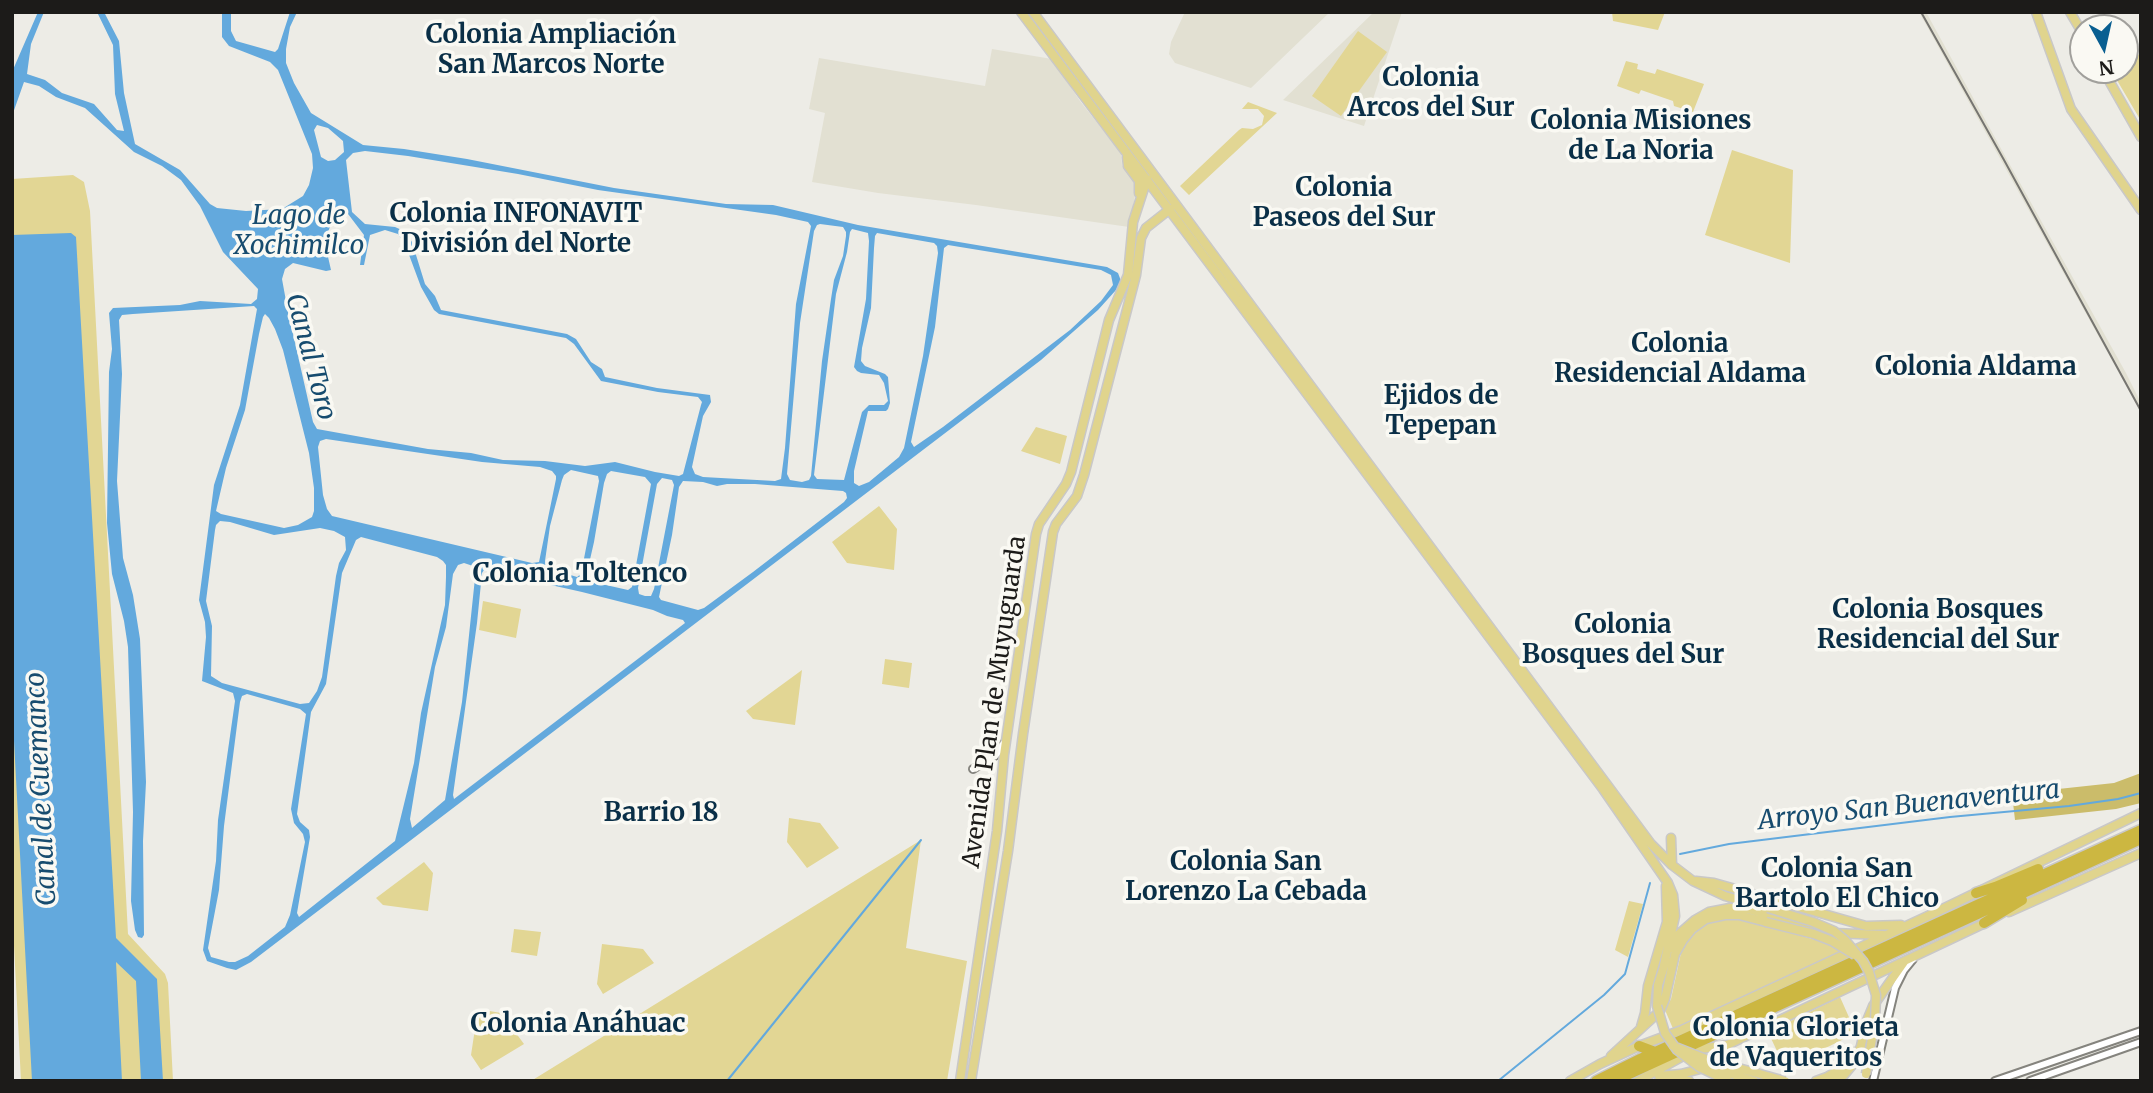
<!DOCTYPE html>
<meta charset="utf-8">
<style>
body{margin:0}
#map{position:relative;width:2153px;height:1093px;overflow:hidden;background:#edece6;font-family:Merriweather,serif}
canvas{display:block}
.frame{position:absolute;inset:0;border:14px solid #1c1b19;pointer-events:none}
.north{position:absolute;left:2069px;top:14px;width:70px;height:70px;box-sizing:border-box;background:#faf9f3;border:2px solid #a1a09c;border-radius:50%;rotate:172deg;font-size:19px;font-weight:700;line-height:28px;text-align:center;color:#1c1b19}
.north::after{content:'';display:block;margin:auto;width:24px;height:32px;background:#095f91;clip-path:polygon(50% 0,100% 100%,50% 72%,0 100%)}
</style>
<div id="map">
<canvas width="2153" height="1093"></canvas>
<div class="frame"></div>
<div class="north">N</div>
</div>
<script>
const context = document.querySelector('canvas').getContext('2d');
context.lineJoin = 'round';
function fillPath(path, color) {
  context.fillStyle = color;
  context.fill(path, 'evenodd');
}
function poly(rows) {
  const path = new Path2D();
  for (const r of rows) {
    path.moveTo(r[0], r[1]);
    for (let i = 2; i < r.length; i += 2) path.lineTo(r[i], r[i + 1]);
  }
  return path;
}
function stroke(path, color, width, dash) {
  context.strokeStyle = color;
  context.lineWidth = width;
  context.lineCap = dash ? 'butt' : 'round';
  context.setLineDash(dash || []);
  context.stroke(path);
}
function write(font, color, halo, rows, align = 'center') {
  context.font = font + ' Merriweather,serif';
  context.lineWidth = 7;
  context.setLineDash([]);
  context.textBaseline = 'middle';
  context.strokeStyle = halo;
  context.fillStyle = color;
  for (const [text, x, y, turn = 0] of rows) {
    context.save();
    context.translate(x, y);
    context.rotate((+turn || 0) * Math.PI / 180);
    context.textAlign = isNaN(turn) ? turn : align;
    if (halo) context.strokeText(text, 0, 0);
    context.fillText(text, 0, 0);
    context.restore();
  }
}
const built = poly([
 [1185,12,1330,12,1251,88,1175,63,1169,54,1171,42],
 [1374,12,1402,12,1364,126,1283,100],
 [1919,12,1926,12,2010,165,2126,373,2141,403,2141,413],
 [992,49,1052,59,1080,101,1121,153,1122,165,1137,186,1129,227,976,205,878,193,812,182,825,113,809,109,819,58,985,86]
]);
const green = poly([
 [1612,12,1665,12,1658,30,1613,21],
 [1358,31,1387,52,1341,116,1312,96],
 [2125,53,2141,55,2141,121,2111,70,2125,70],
 [1626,61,1638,64,1637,69,1655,74,1657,69,1704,84,1693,112,1674,106,1673,101,1641,90,1639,94,1617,86],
 [1248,102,1277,113,1189,195,1180,186,1239,130,1242,128,1253,129,1262,125,1264,116,1258,109,1242,109],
 [1732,150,1793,170,1790,263,1705,235],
 [73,175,84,182,90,211,128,934,165,974,168,983,173,1081,21,1081,12,907,12,179],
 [1036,427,1067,436,1060,464,1021,451],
 [879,506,897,529,894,570,847,563,832,542],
 [483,601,521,609,516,638,479,630],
 [885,659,912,663,909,688,882,684],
 [802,670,795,725,753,719,746,711],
 [789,818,820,823,839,848,807,868,787,842],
 [921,840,906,948,967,961,947,1081,531,1081],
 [424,862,433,873,428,911,383,905,376,898],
 [1629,901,1643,904,1628,957,1615,950],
 [1738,918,1823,942,1842,952,1674,1031,1665,1010,1671,999,1682,948,1692,934,1704,924,1718,920],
 [514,929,541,932,537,956,511,952],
 [602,944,643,949,654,963,603,994,597,984],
 [1840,997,1856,1033,1785,1068,1768,1032],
 [478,1009,501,1013,524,1044,481,1070,471,1055]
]);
const forest = poly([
 [2141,773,2141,803,2116,809,2015,820,2012,794,2114,783]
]);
const water = poly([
 [38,12,44,12,31,44,27,74,45,80,62,93,94,104,117,130,124,131,115,94,113,45,97,12,104,12,119,41,124,93,135,144,180,170,210,204,217,208,246,211,282,209,303,196,309,185,313,168,312,154,278,70,270,62,229,46,222,37,222,12,231,12,231,31,236,41,275,52,278,49,290,12,297,12,290,27,286,49,286,63,294,83,311,113,363,145,404,149,467,159,614,188,726,204,773,205,858,225,1107,267,1118,273,1121,281,1116,290,1098,310,1041,360,251,962,236,970,227,968,207,961,203,950,216,861,218,820,235,701,233,693,202,681,206,637,205,622,199,600,214,485,240,405,257,309,254,306,133,314,122,315,119,320,122,374,117,481,123,558,133,595,140,639,146,782,143,841,144,935,142,938,138,937,135,930,131,901,133,812,128,647,124,621,112,574,107,523,109,372,112,349,109,313,113,308,180,305,200,301,251,304,257,299,258,289,223,252,200,206,181,180,162,166,134,152,85,108,56,97,39,86,24,82,12,116,12,72],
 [317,125,328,128,343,141,344,152,335,160,328,161,321,157,314,130],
 [365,151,408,156,518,174,598,190,776,215,808,222,811,226,796,304,785,448,781,479,775,481,703,477,695,474,692,467,703,416,711,402,710,395,657,388,605,377,602,369,591,362,576,339,567,334,441,310,435,296,425,284,412,242,404,231,395,227,365,224,352,212,346,160,353,153],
 [342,206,364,235,360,265,364,265,370,235,385,230,398,234,405,244,421,287,434,310,439,314,566,338,574,344,601,381,658,392,698,397,702,402,701,405,683,474,679,476,655,472,615,462,585,466,545,461,503,460,471,453,428,449,317,429,313,422,288,312,282,279,285,269,293,263,326,271,331,270,326,248,326,237,337,209],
 [820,224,843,227,846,232,846,236,843,256,834,280,831,299,822,361,811,476,809,480,802,482,790,480,787,474,800,323,814,231,817,225],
 [852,229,868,233,869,241,866,299,854,367,857,371,861,373,879,375,884,383,888,401,884,405,869,405,862,412,844,480,817,479,814,475,836,294,847,252,850,232],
 [877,233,934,243,937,246,938,253,923,356,904,448,899,457,869,482,859,486,854,483,854,471,868,411,886,411,888,409,890,403,888,377,885,374,865,366,861,361,862,348,871,308,874,248,875,236],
 [948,245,1101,270,1111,275,1113,285,1101,301,1070,330,943,427,914,447,911,442,935,327,944,248],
 [265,314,269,318,275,329,283,350,309,453,314,488,314,511,312,517,298,525,284,528,221,514,216,511,226,468,245,410,259,334,263,317],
 [326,439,482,462,540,467,552,471,556,476,556,479,539,562,532,563,332,516,327,509,323,495,318,447,320,441],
 [571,470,598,476,599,481,581,574,577,577,548,568,545,561,550,526,562,480,564,475],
 [611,471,645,477,651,484,632,587,628,590,588,581,586,577,594,542,604,483,607,474],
 [662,478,672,480,674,485,654,589,651,596,645,596,639,594,638,588,657,484],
 [683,481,703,482,717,486,727,484,755,484,830,490,843,491,846,493,847,498,844,502,753,572,704,608,698,610,661,600,659,597,672,535,679,487],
 [220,521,230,522,274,535,320,528,334,531,345,537,346,550,339,563,336,576,322,677,317,691,309,703,300,704,222,683,211,676,212,626,206,601,215,530,216,525],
 [361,537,437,557,443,561,446,565,446,577,445,605,421,713,414,763,395,841,299,917,297,913,310,837,309,830,300,822,297,814,311,712,326,684,342,573,356,540],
 [464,563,473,566,475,578,462,702,445,800,412,828,410,819,435,667,446,627,453,574,458,565],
 [484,570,582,592,653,610,667,616,683,620,685,623,454,799,453,795,477,623,482,573],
 [247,694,300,709,306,714,291,809,294,823,303,834,305,842,290,915,285,927,248,956,235,962,229,962,211,957,208,948,219,890,224,826,240,702,242,696],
 [71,233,76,237,116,938,157,979,163,1081,141,1081,136,981,116,962,122,1081,32,1081,12,703,12,235]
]);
const stream = poly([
 [1680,854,1729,844,1950,817,2069,806,2118,799,2141,793],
 [727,1081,921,840],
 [1498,1081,1604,995,1625,974,1650,883]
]);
const minor = poly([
 [973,769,996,755,1003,744],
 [1873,1081,1895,988,1904,970,1913,959],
 [1995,1081,2141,1031],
 [2030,1081,2141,1042]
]);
const major = poly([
 [1021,12,1603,789,1668,883,1673,895,1675,916,1664,965],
 [1033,12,1651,844,1672,865,1693,881,1725,896,1768,908],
 [2036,12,2071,109,2141,210],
 [2070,12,2083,34],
 [2103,70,2141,137],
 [1127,157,1128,166,1139,181,1139,193],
 [1671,838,1672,865],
 [1696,881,1714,883,1866,926,1901,925],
 [2009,912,2141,853],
 [1670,948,1679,934,1695,920,1709,912,1730,908,1748,909,1833,933,1883,935],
 [1657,1006,1658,985,1666,960],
 [1641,1027,1645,1013,1648,986,1667,922,1666,886],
 [1611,1056,1660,1011,1665,999,1675,954,1683,940,1692,929,1706,919,1725,915,1739,915,1766,922],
 [1748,1075,1766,1081],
 [1659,1076,1681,1074,1704,1068],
 [1674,1078,1689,1081],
 [960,1081,997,831,1004,755,1036,534,1039,524,1066,484,1071,472,1109,320,1128,275,1133,222,1147,179],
 [971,1081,1008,851,1023,734,1053,532,1056,524,1077,496,1084,475,1136,275,1141,238,1146,228,1170,209],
 [1570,1081,1600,1064,1639,1046,1682,1030,1930,915,2141,813],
 [1638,1081,1694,1050,1727,1045,1987,922],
 [1816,1081,1827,1077,1839,1070,1855,1052],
 [1835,1081,1844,1075,1854,1063,1861,1046,1866,1023,1873,1006,1904,962]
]);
const highway = poly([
 [1976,893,1995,887,2038,869],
 [1984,923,2022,900],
 [1639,1046,1655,1052],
 [1596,1081,1640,1059,2141,830],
 [1614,1081,2141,839]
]);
const tram = poly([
 [1921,12,2004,160,2141,411]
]);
const majorBridge = poly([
 [1768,908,1813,922,1834,931,1845,940,1863,961,1869,972,1876,995,1875,1021,1866,1074],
 [1766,922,1814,934,1832,941,1855,955],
 [1657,1006,1665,1033,1677,1050,1699,1067,1728,1081],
 [1673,1046,1706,1059,1785,1081],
 [1697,1060,1716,1069,1754,1081]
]);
const streetNames = [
 ["Avenida Plan de Muyuguarda",995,702,-82]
];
const neighbourhoodNames = [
 ["Colonia Ampliación",551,36],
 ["San Marcos Norte",551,66],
 ["Colonia",1431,79],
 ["Arcos del Sur",1431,109],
 ["Colonia Misiones",1641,122],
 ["de La Noria",1641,152],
 ["Colonia",1344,189],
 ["Paseos del Sur",1344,219],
 ["Colonia INFONAVIT",516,215],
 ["División del Norte",516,245],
 ["Colonia",1680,345],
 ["Residencial Aldama",1680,375],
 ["Colonia Aldama",1976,368],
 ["Ejidos de",1441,397],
 ["Tepepan",1441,427],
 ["Colonia Toltenco",580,575],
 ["Colonia Bosques",1938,611],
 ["Residencial del Sur",1938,641],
 ["Colonia",1623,626],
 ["Bosques del Sur",1623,656],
 ["Barrio 18",661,814],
 ["Colonia San",1246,863],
 ["Lorenzo La Cebada",1246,893],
 ["Colonia San",1837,870],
 ["Bartolo El Chico",1837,900],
 ["Colonia Anáhuac",578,1025],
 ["Colonia Glorieta",1796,1029],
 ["de Vaqueritos",1796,1059]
];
const waterNames = [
 ["Lago de",299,217],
 ["Xochimilco",299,247],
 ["Canal Toro",310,357,75],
 ["Canal de Cuemanco",42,789,-93],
 ["Arroyo San Buenaventura",1909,806,-6]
];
fillPath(built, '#e2e0d2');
fillPath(green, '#e2d694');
fillPath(forest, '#cbbc6a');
fillPath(water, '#63a9dd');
stroke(stream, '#63a9dd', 2);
stroke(minor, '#85847e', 10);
stroke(major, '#c9c8c8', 11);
stroke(highway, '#c9c8c8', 13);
stroke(minor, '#fff', 6);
stroke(major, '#e0d48d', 8);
stroke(highway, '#ccb741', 10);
stroke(tram, '#767571', 2);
stroke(majorBridge, '#c9c8c8', 11, []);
stroke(majorBridge, '#e0d48d', 8);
write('24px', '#1c1b19', '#faf9f3', streetNames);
write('bold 26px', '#0a2f47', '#faf9f3', neighbourhoodNames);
write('italic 26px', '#174c6f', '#faf9f3', waterNames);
</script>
